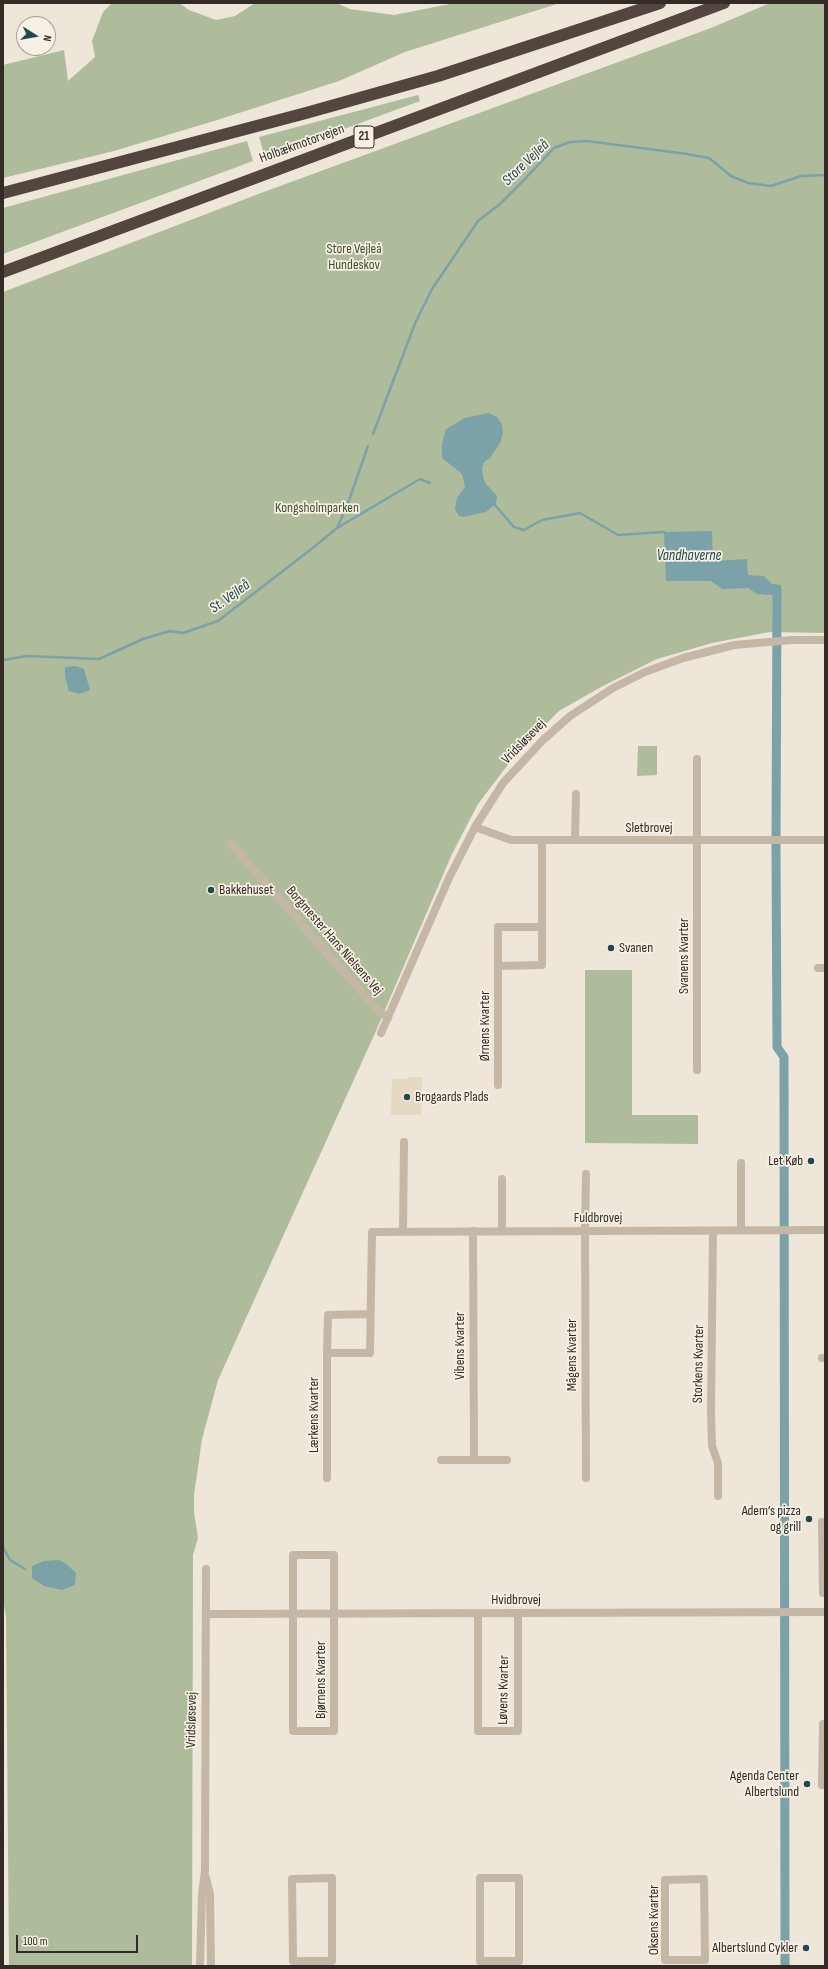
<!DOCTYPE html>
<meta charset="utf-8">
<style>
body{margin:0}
#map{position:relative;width:828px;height:1969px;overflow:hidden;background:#eee6d9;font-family:"Sofia Sans Condensed",sans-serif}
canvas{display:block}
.frame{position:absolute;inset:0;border:4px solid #322b26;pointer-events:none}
.north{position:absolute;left:16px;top:16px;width:40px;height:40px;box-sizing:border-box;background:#f7f0e5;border:1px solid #a8a199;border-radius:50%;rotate:101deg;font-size:11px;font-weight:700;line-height:16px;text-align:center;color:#322b26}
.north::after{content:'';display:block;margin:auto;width:14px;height:18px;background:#20484f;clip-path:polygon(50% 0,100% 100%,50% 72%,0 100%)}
.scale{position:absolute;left:16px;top:1935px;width:122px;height:18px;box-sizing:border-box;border:2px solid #322b26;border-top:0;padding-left:5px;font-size:12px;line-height:14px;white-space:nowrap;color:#322b26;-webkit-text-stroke:3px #f7f0e5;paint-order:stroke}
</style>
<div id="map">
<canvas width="828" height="1969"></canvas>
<div class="frame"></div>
<div class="north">N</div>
<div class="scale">100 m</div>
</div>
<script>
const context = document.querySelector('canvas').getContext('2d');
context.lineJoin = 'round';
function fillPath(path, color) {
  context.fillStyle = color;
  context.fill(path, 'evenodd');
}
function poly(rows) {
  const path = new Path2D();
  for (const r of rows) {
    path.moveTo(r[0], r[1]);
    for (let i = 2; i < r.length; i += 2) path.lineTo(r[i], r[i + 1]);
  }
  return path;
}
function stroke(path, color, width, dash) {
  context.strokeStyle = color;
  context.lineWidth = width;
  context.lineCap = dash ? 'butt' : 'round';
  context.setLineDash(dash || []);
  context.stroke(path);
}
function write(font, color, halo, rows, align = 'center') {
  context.font = font + ' "Sofia Sans Condensed",sans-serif';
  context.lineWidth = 3.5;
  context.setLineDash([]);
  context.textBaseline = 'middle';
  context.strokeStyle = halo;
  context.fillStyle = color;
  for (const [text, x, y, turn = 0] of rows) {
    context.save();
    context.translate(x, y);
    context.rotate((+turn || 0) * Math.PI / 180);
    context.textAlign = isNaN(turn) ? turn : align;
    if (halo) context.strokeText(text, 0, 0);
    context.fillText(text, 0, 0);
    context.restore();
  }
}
const green = poly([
 [112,3,179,3,189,10,216,20,235,16,255,3,336,3,350,9,394,15,455,3,560,3,405,52,339,81,214,121,114,151,3,178,3,65,64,50,68,81,95,57,92,41,103,12],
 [770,3,825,3,825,633,770,632,712,643,657,659,601,687,559,711,516,754,478,804,452,854,375,1033,218,1380,202,1439,194,1495,194,1512,198,1538,193,1555,192,1966,9,1966,6,1617,3,1599,3,292,261,193,711,28],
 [418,95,420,101,265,158,259,137],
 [247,141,253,161,3,254,3,208],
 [638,746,657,746,657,775,637,776],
 [585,970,632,970,632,1115,698,1115,698,1144,585,1143]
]);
const plaza = poly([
 [408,1077,422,1077,421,1115,391,1115,392,1079,407,1079]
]);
const water = poly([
 [488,413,497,417,502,424,503,434,500,443,490,458,484,462,482,468,483,477,486,484,497,496,496,504,486,512,463,517,459,516,455,509,457,498,465,487,463,477,461,473,442,458,442,444,446,429,465,418],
 [712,531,713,561,747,559,748,575,764,576,772,584,781,585,782,594,768,595,757,594,748,588,722,589,711,581,666,581,664,532],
 [76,666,84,669,90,690,79,694,69,691,65,677,65,667],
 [59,1560,65,1563,76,1573,75,1585,62,1590,44,1586,32,1578,32,1566,44,1561]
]);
const stream = poly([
 [373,434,416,321,432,289,478,221,500,204,523,181,554,148,570,142,587,141,687,154,709,158,731,176,748,183,771,186,801,176,825,175],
 [494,504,514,527,524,530,542,520,580,513,618,535,664,532],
 [337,528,420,479,430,483],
 [3,660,27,656,99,659,143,639,170,631,183,633,218,621,314,547,337,528,347,506,368,446],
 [3,1547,10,1560,25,1569]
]);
const canal = poly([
 [777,595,776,846,777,1047,784,1057,785,1966]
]);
const minor = poly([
 [475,827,511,840,825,840],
 [575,840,576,794],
 [231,844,350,979,380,1012,388,1018],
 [498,966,542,965,542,927],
 [818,968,825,968],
 [381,1033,449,878,475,827,503,783,542,741,570,716,613,688,645,672,683,658,734,645,792,640,825,640],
 [697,1070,697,759],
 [498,1085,498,927,542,927,542,840],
 [502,1179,502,1231],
 [741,1230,741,1163],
 [473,1231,474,1460],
 [713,1231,711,1412,712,1446,718,1463,718,1496],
 [403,1232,404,1142],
 [327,1353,328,1315,370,1314],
 [822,1358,825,1358],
 [441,1460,507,1460],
 [327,1478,327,1353,370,1353,372,1232,825,1230],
 [586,1478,585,1231,586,1174],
 [293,1555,334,1555,334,1731,293,1731,293,1555],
 [823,1593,822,1522,825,1522],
 [478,1613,478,1731,518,1731,518,1613],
 [206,1614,825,1612],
 [825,1724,823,1724,822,1785,825,1785],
 [206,1878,210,1894,211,1966],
 [332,1878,332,1961,293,1961,292,1879,332,1878],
 [480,1878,519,1878,519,1961,480,1961,480,1878],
 [704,1879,705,1960,665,1960,665,1880,704,1879],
 [200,1966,202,1894,205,1871,206,1569]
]);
const highway = poly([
 [3,193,306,113,438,76,660,3],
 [3,272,724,3]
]);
const markers = [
 [211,890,4,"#20484f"],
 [611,948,4,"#20484f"],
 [407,1097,4,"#20484f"],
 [811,1161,4,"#20484f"],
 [809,1519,4,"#20484f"],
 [807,1784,4,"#20484f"],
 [806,1948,4,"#20484f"]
];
const shields = [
 [364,137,20]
];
const shieldNames = [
 ["21",364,137]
];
const streetNames = [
 ["Holbækmotorvejen",302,144,-20],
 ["Vridsløsevej",524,742,-46],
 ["Sletbrovej",649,828],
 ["Borgmester Hans Nielsens Vej",334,941,49],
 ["Svanens Kvarter",684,956,-90],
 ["Ørnens Kvarter",485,1026,-90],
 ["Fuldbrovej",598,1218],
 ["Vibens Kvarter",460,1346,-90],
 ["Mågens Kvarter",572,1355,-90],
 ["Storkens Kvarter",699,1364,-89],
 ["Lærkens Kvarter",314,1415,-90],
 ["Hvidbrovej",516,1600],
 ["Bjørnens Kvarter",321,1680,-90],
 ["Løvens Kvarter",504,1690,-89],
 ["Vridsløsevej",192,1720,-89],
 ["Oksens Kvarter",654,1920,-90]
];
const parkNames = [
 ["Store Vejleå",354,249],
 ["Hundeskov",354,265],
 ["Kongsholmparken",317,508]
];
const poiNames = [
 ["Bakkehuset",219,890,"left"],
 ["Svanen",619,948,"left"],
 ["Brogaards Plads",415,1097,"left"],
 ["Let Køb",803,1161],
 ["Adem’s pizza",801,1511],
 ["og grill",801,1527],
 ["Agenda Center",799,1776],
 ["Albertslund",799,1792],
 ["Albertslund Cykler",798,1948]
];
const waterNames = [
 ["Store Vejleå",526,163,-44],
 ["Vandhaverne",689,556],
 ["St. Vejleå",230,597,-36]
];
fillPath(green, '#aebc9b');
fillPath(plaza, '#e5d9c1');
fillPath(water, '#7ba2a8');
stroke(stream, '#7ba2a8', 2.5);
stroke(canal, '#7ba2a8', 9);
stroke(minor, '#c5b7a6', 8);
stroke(highway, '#52463e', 12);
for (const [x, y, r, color] of markers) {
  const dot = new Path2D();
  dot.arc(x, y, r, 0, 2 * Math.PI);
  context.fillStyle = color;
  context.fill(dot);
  stroke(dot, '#f7f0e5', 1.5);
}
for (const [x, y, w] of shields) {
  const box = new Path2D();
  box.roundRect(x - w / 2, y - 11, w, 22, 3);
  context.fillStyle = '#f7f0e5';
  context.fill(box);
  stroke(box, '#322b26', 1);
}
write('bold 13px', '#322b26', null, shieldNames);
write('14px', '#322b26', '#f7f0e5', streetNames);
write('14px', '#3f4e2d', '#f7f0e5', parkNames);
write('14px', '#322b26', '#f7f0e5', poiNames, 'right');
write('italic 15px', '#20484f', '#f7f0e5', waterNames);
</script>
